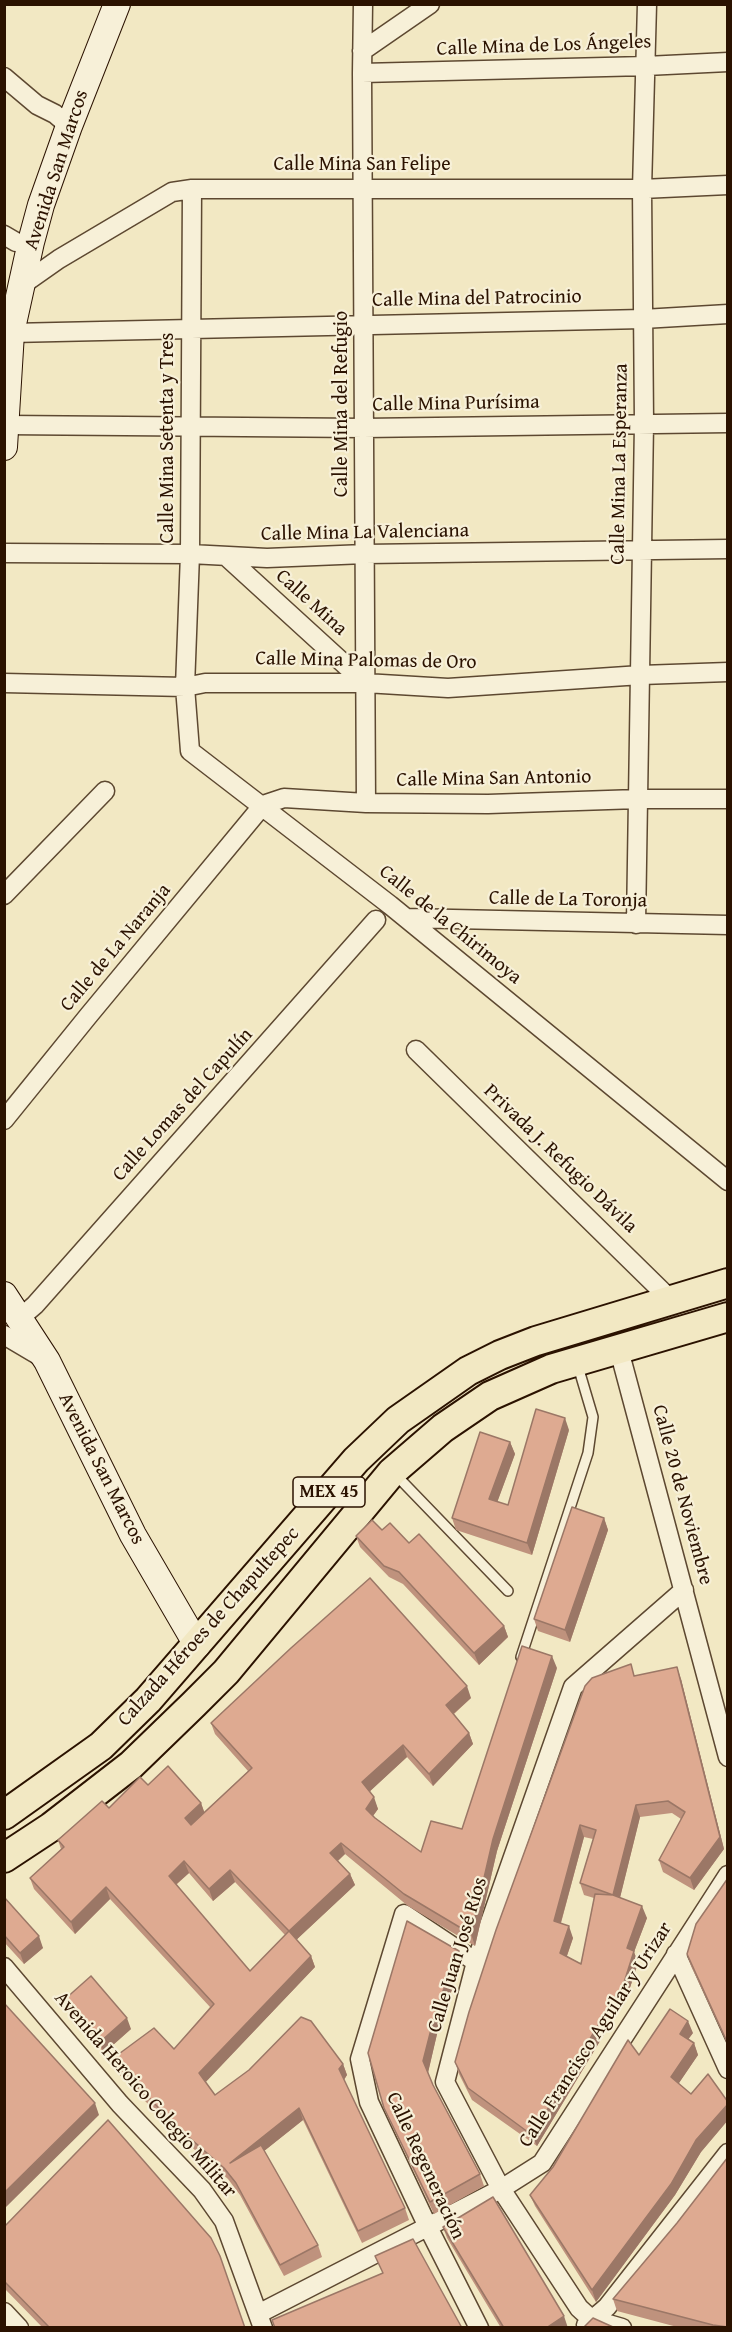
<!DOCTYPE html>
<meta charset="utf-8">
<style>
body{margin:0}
#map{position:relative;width:732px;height:2332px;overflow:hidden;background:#f2e8c3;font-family:"Gentium Book Plus",serif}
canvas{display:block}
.frame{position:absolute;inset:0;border:6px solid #2b1200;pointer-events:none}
</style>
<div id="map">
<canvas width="732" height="2332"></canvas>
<div class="frame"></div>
</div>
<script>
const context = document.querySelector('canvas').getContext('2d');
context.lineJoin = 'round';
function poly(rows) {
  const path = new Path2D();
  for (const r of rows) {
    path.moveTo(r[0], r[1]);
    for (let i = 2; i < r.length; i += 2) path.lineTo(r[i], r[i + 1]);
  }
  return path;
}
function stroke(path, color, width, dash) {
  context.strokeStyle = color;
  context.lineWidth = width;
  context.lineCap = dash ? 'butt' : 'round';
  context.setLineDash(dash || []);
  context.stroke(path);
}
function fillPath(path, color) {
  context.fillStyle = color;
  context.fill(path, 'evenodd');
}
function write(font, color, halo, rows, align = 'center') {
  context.font = font + ' "Gentium Book Plus",serif';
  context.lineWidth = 4.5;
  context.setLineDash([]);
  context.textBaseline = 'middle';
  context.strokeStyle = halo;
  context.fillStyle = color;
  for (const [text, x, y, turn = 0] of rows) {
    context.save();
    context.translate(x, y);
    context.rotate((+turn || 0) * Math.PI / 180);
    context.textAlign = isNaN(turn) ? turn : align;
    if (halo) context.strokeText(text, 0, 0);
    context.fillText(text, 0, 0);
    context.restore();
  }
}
const service = poly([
 [395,1474,508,1591],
 [521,1657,588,1453,593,1417,577,1363]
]);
const minor = poly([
 [363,4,362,73,366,803],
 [362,51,430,4],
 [362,73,646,66,728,62],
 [4,77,37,105,55,114,69,126],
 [192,189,190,554,185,687,190,751,390,905,728,1181],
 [4,235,16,242],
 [22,285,59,259,172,192,192,189,642,189,728,185],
 [11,333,643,319,728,314],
 [5,425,364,428,728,423],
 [4,553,190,554,267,558,365,554,728,549],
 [227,557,365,683],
 [4,683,185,687,205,683,365,683,448,688,641,675,728,672],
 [4,895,105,791],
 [407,918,728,925],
 [636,924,644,423,642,189,647,4],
 [416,1050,671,1300],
 [4,1120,89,1015,263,805,284,798,366,803,488,804,638,799,728,799],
 [20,1318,35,1305,376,920],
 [4,1335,43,1358],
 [619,1350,728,1757],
 [676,1954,728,2069],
 [476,1962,404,1914,360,2059,369,2102,428,2227,479,2328],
 [4,1967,120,2104,202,2190,224,2221,263,2328],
 [4,2312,19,2328],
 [258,2314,501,2189,542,2163,728,1875],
 [586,2325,607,2307,728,2153],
 [622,2328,591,2319,579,2308,501,2189,445,2082,476,1962,573,1687,684,1590]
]);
const secondary = poly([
 [4,447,11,333,31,242,41,205,69,126,117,4],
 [4,1295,47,1361,133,1535,197,1645]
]);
const primary = poly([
 [4,1815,101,1746,148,1700,356,1460,398,1420,468,1371,500,1355,536,1341,728,1283],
 [4,1858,51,1827,131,1765,194,1704,226,1672,392,1472,443,1428,490,1396,551,1369,728,1317]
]);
const wall = poly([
 [569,1430,532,1555,456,1530,452,1518,510,1442,515,1454,497,1502,508,1505],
 [604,1518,608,1530,570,1642,538,1631,534,1619],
 [382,1530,409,1543,504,1626,508,1637,479,1665,403,1584,389,1577,360,1547,356,1536],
 [557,1668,497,1851,475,1946,408,1906,345,1854,338,1861,350,1874,355,1885,296,1940,311,1956,315,1967,205,2082,215,2095,343,2064,347,2075,344,2080,405,2208,409,2220,362,2243,303,2120,264,2151,318,2245,322,2257,284,2276,240,2195,228,2179,179,2136,116,2071,112,2059,174,2049,210,2007,110,1899,75,1934,34,1889,30,1878,61,1849,58,1840,109,1808,148,1785,201,1803,204,1812,248,1771,215,1734,211,1723,471,1698,454,1714,469,1733,473,1744,433,1786,407,1757,370,1791,378,1809,373,1816,421,1852,462,1829],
 [189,1873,213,1901,235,1882,285,1935,250,1971,176,1885],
 [635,1675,681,1679,724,1849,694,1890,663,1872,659,1860,681,1819,672,1813,640,1817,620,1897,647,1918,634,1952,638,1963,625,2003,609,2026,537,2146,472,2100,459,2074,455,2062],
 [584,1837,593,1839,580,1883,584,1895,594,1898,581,1964,567,1956,573,1938,561,1923],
 [4,1897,43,1948,24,1964,4,1942],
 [696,1924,728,2045,691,1966,687,1954],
 [463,1963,441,2017,428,2072,433,2085,480,2174,484,2186,434,2214,389,2119,384,2108],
 [64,2000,131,2029,104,2053,68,2012],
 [693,2033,688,2039,694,2043,698,2055,678,2084,691,2094,728,2102,728,2120,701,2152,675,2195,596,2302,535,2206,530,2195,553,2167,639,2055],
 [677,2223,728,2328,681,2328,617,2311,613,2299],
 [4,2227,245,2328,43,2328,4,2288],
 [443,2227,568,2327,501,2328,447,2238]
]);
const shadedWall = poly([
 [565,1418,569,1430,532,1555,527,1543],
 [510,1442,515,1454,494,1511,489,1499],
 [604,1518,608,1530,570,1642,565,1630],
 [504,1626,508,1637,479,1665,474,1653],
 [552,1656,557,1668,497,1851,475,1946,471,1934,493,1839],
 [677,1667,681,1679,724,1849,694,1890,690,1878],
 [467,1686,471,1698,451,1716,446,1705],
 [469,1733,473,1744,433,1786,429,1774],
 [403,1745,407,1757,367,1794,362,1782],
 [374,1797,378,1809,370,1820,366,1809],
 [201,1803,205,1814,189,1830,185,1818],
 [636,1805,640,1817,618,1906,613,1895],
 [580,1825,584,1837,558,1933,554,1921],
 [341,1843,345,1854,334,1864,330,1853],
 [184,1861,189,1873,173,1887,169,1876],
 [230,1870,235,1882,213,1901,209,1889],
 [350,1874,355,1885,293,1943,289,1931],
 [106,1887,110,1899,75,1934,71,1922],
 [642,1906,647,1918,634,1952,638,1963,625,2003,609,2026,537,2146,532,2135,627,1948],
 [569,1926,573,1938,564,1964,560,1953],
 [39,1936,43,1948,24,1964,20,1953],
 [459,1951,463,1963,441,2017,428,2073,423,2061,437,2006],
 [311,1956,315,1967,203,2085,199,2073],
 [127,2018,131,2029,104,2053,100,2042],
 [688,2021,693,2033,684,2045,680,2034],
 [694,2043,698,2055,675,2089,671,2077],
 [343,2064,347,2075,343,2081,339,2069],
 [95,2103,99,2115,4,2209,4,2193],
 [728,2104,728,2120,701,2152,675,2195,596,2302,592,2290,696,2140],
 [299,2108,303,2120,234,2175,230,2163],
 [564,2316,568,2328,546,2328]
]);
const building = poly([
 [536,1409,565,1418,527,1543,452,1518,480,1432,510,1442,489,1499,508,1505,536,1409],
 [572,1507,604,1518,565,1630,534,1619,572,1507],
 [372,1520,382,1530,390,1523,409,1543,419,1534,504,1626,474,1653,399,1572,384,1566,356,1536,372,1520],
 [370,1578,467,1686,446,1705,469,1733,429,1774,403,1745,362,1782,374,1797,366,1809,375,1818,421,1852,431,1821,462,1829,522,1646,552,1656,493,1839,471,1934,404,1894,341,1843,330,1853,350,1874,289,1931,311,1956,199,2073,215,2095,249,2070,301,2017,311,2021,343,2064,339,2069,405,2208,358,2231,299,2108,230,2163,261,2145,318,2245,280,2265,236,2183,224,2168,175,2125,112,2059,154,2028,174,2049,214,2004,106,1887,71,1922,30,1878,64,1847,58,1840,102,1801,109,1808,140,1777,148,1785,168,1766,201,1803,185,1818,191,1825,252,1768,211,1723,291,1648,370,1578],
 [184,1861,209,1889,230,1870,289,1931,250,1971,169,1876,184,1861],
 [631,1664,634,1676,677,1667,720,1837,690,1878,659,1860,685,1812,668,1801,636,1805,613,1895,642,1906,627,1948,634,1951,621,1992,605,2014,532,2135,468,2088,455,2062,469,2012,496,1930,585,1686,592,1678,631,1664],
 [580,1825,596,1830,580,1883,613,1895,595,1894,581,1964,560,1953,569,1926,554,1921,580,1825],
 [728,1878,728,2044,687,1954,696,1924,728,1878],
 [4,1897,39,1936,20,1953,4,1935,4,1897],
 [407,1921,459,1951,437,2006,423,2061,433,2085,480,2174,430,2202,384,2108,368,2053,407,1921],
 [91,1976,127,2018,100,2042,64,2000,91,1976],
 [4,2003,95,2103,4,2193,4,2003],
 [670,2009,688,2021,680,2034,694,2043,671,2077,691,2094,708,2074,728,2102,728,2104,696,2140,671,2184,592,2290,530,2195,553,2167,628,2040,639,2055,670,2009],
 [108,2120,211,2238,220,2256,245,2328,50,2328,4,2281,4,2227,108,2120],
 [728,2157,728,2327,713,2325,613,2299,677,2223,728,2157],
 [493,2197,564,2316,546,2328,504,2328,443,2227,493,2197],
 [413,2239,462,2328,275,2328,272,2320,383,2273,375,2256,413,2239],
 [593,2318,613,2327,583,2328,593,2318]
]);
const shields = [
 [329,1492,72]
];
const shieldNames = [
 ["MEX 45",329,1492]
];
const streetNames = [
 ["Calle Mina de Los Ángeles",544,46,-2],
 ["Calle Mina San Felipe",362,165],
 ["Avenida San Marcos",57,170,-72],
 ["Calle Mina del Patrocinio",477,299,-1],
 ["Calle Mina del Refugio",342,404,-90],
 ["Calle Mina Purísima",456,404,-1],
 ["Calle Mina Setenta y Tres",168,438,-90],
 ["Calle Mina La Esperanza",620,464,-89],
 ["Calle Mina La Valenciana",365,533,-1],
 ["Calle Mina",311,603,42],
 ["Calle Mina Palomas de Oro",366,661,1],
 ["Calle Mina San Antonio",494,779,-1],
 ["Calle de La Toronja",568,900,1],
 ["Calle de la Chirimoya",450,925,39],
 ["Calle de La Naranja",116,948,-50],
 ["Calle Lomas del Capulín",183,1105,-48],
 ["Privada J. Refugio Dávila",560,1159,44],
 ["Avenida San Marcos",101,1469,63],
 ["Calle 20 de Noviembre",682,1495,75],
 ["Calzada Héroes de Chapultepec",209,1627,-48],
 ["Calle Juan José Ríos",458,1955,-73],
 ["Calle Francisco Aguilar y Urizar",596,2035,-57],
 ["Avenida Heroico Colegio Militar",145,2095,49],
 ["Calle Regeneración",425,2166,65]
];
stroke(service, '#5d4831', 12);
stroke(minor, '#5d4831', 21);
stroke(secondary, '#2b1200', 28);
stroke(primary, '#2b1200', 32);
stroke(service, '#f7f0d8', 9);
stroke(minor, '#f7f0d8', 18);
stroke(secondary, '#f7f0d8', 26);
stroke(primary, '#f2e8c3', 28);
fillPath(wall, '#bf927d');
fillPath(shadedWall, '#9b7766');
fillPath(building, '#deaa91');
stroke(building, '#9b7766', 1.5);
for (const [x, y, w] of shields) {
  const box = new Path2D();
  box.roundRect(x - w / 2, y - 15, w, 30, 4.5);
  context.fillStyle = '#f7f0d8';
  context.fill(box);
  stroke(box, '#2b1200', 1.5);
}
write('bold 18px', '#2b1200', null, shieldNames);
write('20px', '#2b1200', '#f7f0d8', streetNames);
</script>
